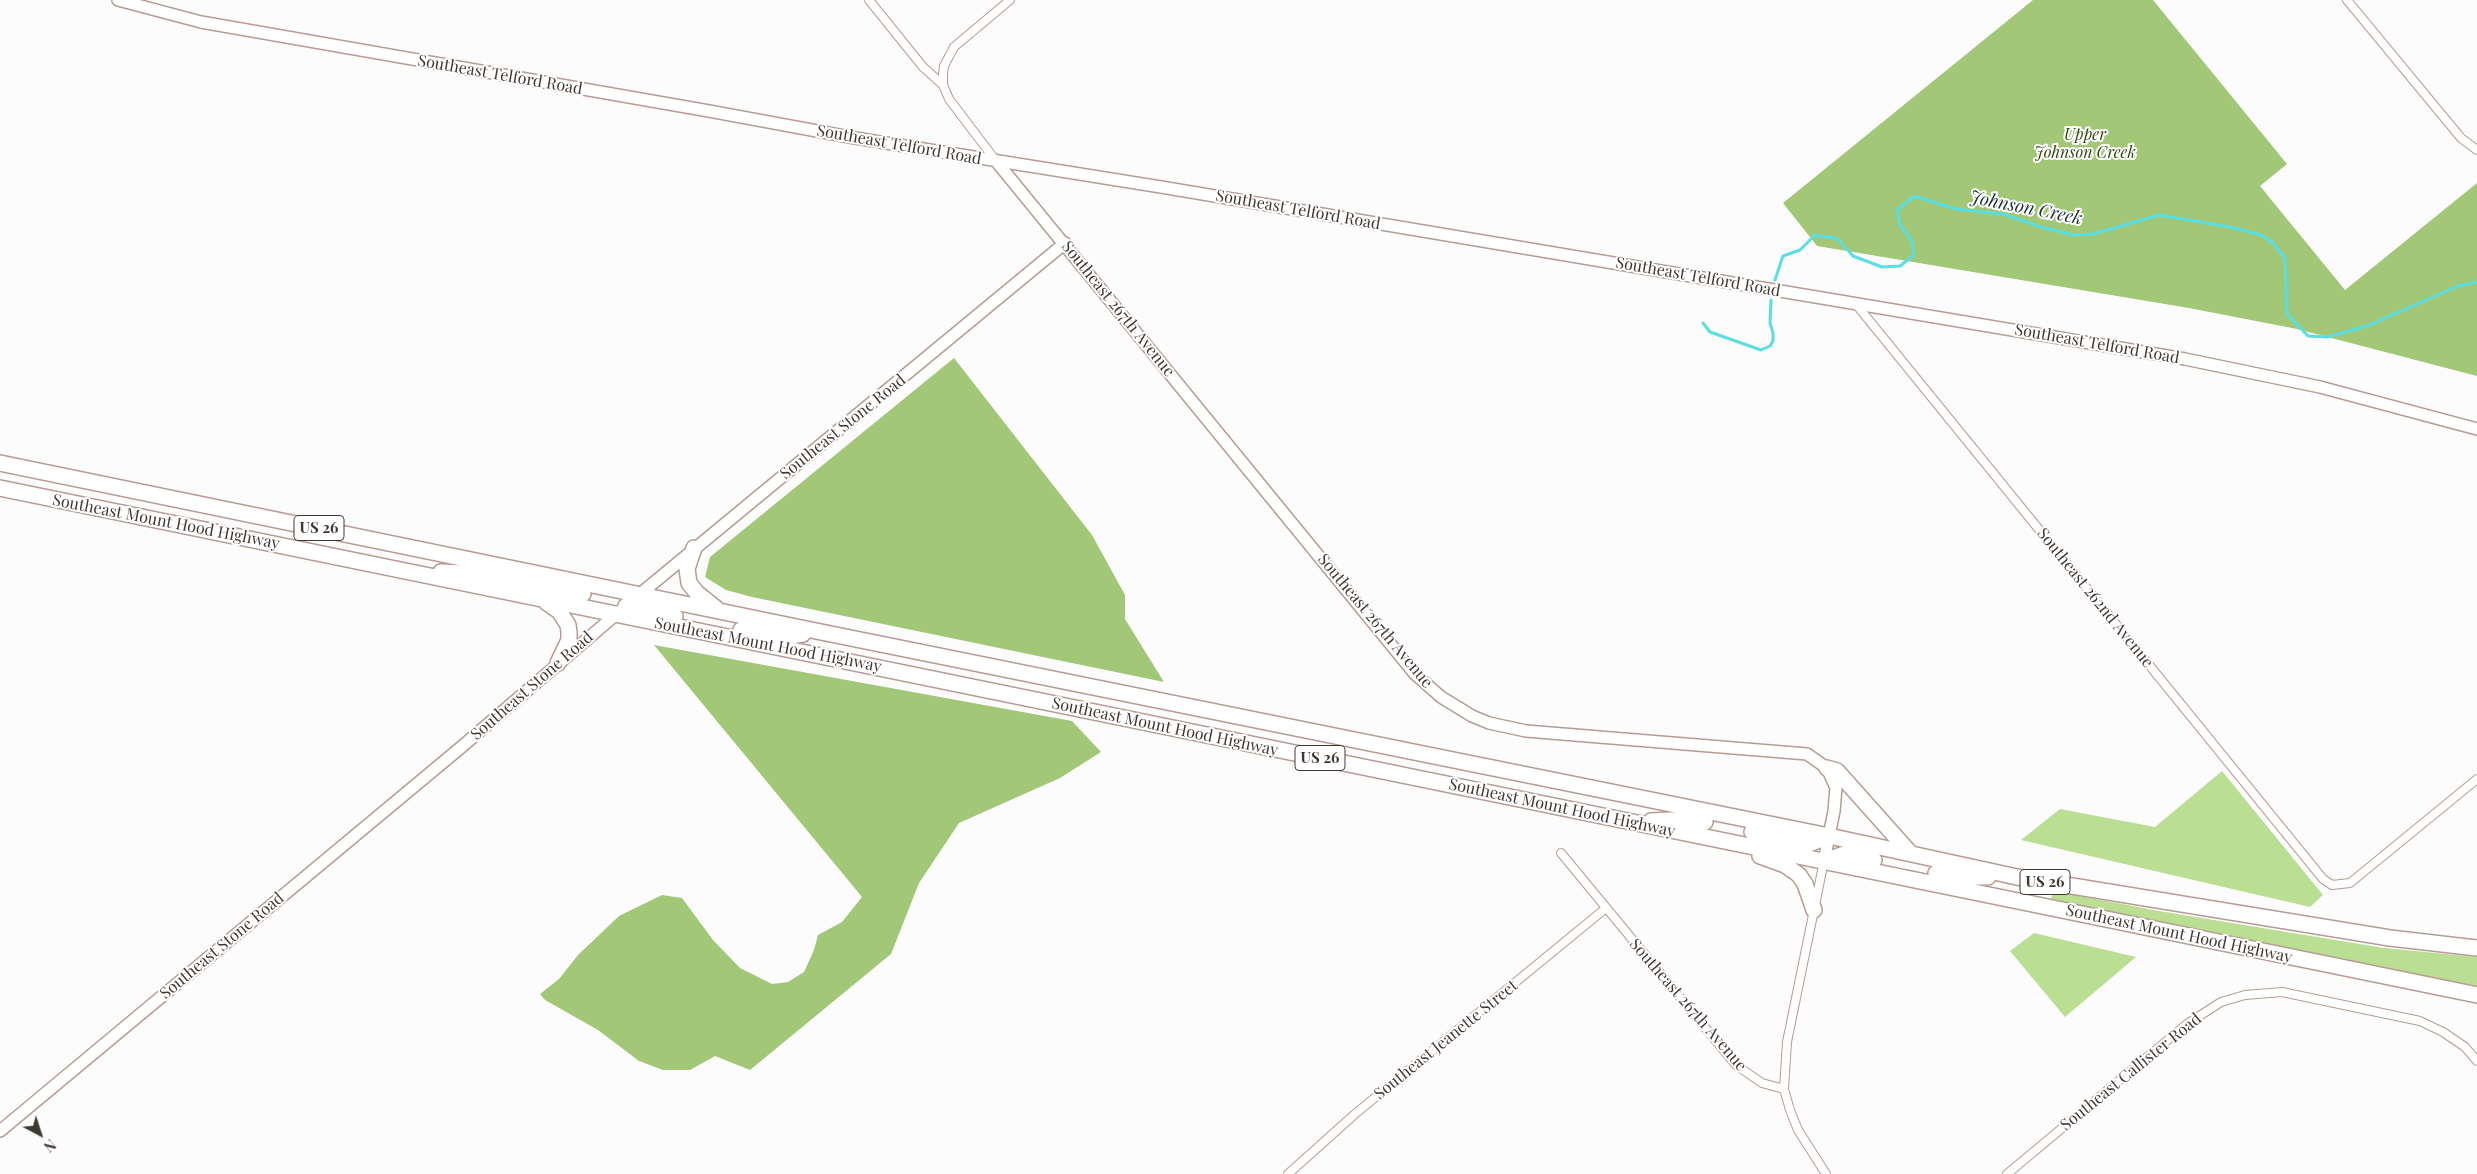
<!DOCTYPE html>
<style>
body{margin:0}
#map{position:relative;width:2477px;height:1174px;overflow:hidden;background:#fcfcfc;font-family:"Playfair Display",serif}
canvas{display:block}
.north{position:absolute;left:15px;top:1109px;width:50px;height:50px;-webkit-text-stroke:4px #fff;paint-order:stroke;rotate:140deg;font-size:14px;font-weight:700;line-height:20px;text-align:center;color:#403632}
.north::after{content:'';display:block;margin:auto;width:18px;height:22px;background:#403632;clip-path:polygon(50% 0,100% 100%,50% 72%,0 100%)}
</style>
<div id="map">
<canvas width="2477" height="1174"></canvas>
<div class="north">N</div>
</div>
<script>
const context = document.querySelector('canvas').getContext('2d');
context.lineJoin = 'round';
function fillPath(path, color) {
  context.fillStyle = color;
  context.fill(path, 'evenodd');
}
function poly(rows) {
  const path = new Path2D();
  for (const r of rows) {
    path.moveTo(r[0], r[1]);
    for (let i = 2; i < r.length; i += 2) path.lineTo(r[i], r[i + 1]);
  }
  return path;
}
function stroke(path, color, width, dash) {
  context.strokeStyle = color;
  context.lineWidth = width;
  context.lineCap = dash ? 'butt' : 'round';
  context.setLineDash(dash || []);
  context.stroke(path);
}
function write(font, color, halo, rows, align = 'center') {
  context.font = font + ' "Playfair Display",serif';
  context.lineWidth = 4;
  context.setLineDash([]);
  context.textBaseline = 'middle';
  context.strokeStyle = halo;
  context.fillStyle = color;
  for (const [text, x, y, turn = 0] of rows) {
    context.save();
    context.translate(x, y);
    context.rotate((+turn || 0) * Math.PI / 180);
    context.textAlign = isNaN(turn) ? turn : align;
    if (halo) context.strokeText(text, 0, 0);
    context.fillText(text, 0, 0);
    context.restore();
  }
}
const green = poly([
 [2222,771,2323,895,2310,907,2021,840,2060,809,2155,827],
 [2053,891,2159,911,2384,948,2477,957,2477,988,2051,899],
 [2034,933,2136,957,2065,1017,2010,951]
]);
const forest = poly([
 [2033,0,2153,0,2287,164,2260,186,2345,290,2477,183,2477,376,2297,329,2189,308,1817,246,1783,203],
 [954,358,1092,535,1125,595,1125,619,1164,682,752,597,726,590,705,577,710,557],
 [654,645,1072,721,1101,752,1060,778,959,823,919,883,891,954,750,1070,715,1056,690,1070,663,1070,639,1061,598,1030,545,1000,540,994,559,979,578,955,619,916,662,895,682,898,713,940,740,968,772,984,788,982,804,972,814,950,818,935,842,922,862,897]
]);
const stream = poly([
 [1775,280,1783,256,1800,250,1815,235,1838,239,1853,256,1882,267,1900,266,1914,255,1911,239,1900,225,1897,210,1914,196,1956,209,2003,214,2041,227,2073,235,2093,234,2159,215,2230,227,2261,235,2273,243,2285,259,2287,314,2308,336,2327,337,2367,326,2458,286,2477,282],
 [1703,323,1710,332,1761,350,1770,346,1773,341,1773,333,1770,323,1771,300]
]);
const street = poly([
 [869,0,923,67,943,85],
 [2347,0,2461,138,2477,150],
 [996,161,949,99,943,85,943,75,944,66,954,47,1010,0],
 [1855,303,2323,879,2332,885,2350,883,2477,779],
 [1561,853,1736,1065,1762,1083,1784,1089],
 [1824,861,1787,1042,1784,1089,1790,1110,1798,1130,1826,1174],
 [1288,1174,1355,1114,1606,908],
 [2007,1174,2187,1024,2221,1002,2245,995,2282,992,2420,1021,2443,1032,2465,1047,2477,1061]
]);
const secondary = poly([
 [118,0,201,22,709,111,855,138,1161,187,2185,359,2320,387,2477,429],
 [996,161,1415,674,1441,697,1472,716,1489,723,1526,731,1807,754,1827,768,1836,788,1834,811,1824,861],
 [634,599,1065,243],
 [0,1131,459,749,620,611]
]);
const highway = poly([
 [0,463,816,631,1829,836,2017,877,2390,938,2477,948],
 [0,488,2477,995],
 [694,548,687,569,689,583,697,593,717,609],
 [441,572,485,574,583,594],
 [546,602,559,611,568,625,569,632,569,640,558,663],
 [626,606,675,616],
 [741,630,791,636,803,634],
 [1827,768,1837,771,1911,854],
 [1651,821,1690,819,1705,822],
 [1752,832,1809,844,1829,836],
 [1760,856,1785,865,1799,875,1805,884,1814,910],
 [1824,861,1844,854,1874,860],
 [1936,873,1954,877,1988,877]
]);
const shields = [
 [319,528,50],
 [1320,758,50],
 [2045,882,50]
];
const shieldNames = [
 ["US 26",319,528],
 ["US 26",1320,758],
 ["US 26",2045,882]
];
const streetNames = [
 ["Southeast Telford Road",500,75,10],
 ["Southeast Telford Road",899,145,10],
 ["Southeast Telford Road",1298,210,10],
 ["Southeast Telford Road",1698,277,10],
 ["Southeast 267th Avenue",1118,309,51],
 ["Southeast Telford Road",2097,344,10],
 ["Southeast Stone Road",843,427,-39],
 ["Southeast Mount Hood Highway",166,522,11],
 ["Southeast 262nd Avenue",2095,598,51],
 ["Southeast 267th Avenue",1375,621,50],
 ["Southeast Mount Hood Highway",768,645,11],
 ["Southeast Stone Road",532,686,-41],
 ["Southeast Mount Hood Highway",1165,727,12],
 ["Southeast Mount Hood Highway",1562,808,12],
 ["Southeast Mount Hood Highway",2179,934,12],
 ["Southeast Stone Road",222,946,-40],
 ["Southeast 267th Avenue",1688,1005,49],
 ["Southeast Jeanette Street",1446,1040,-39],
 ["Southeast Callister Road",2131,1072,-39]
];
const parkNames = [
 ["Upper",2085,135],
 ["Johnson Creek",2085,153]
];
const waterNames = [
 ["Johnson Creek",2026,208,11]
];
fillPath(green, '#bade92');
fillPath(forest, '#a1c777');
stroke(stream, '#5adee2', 3);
stroke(street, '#b69c92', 10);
stroke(secondary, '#b69c92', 14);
stroke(highway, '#b69c92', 18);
stroke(street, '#fff', 8);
stroke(secondary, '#fff', 11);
stroke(highway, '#fff', 15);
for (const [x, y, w] of shields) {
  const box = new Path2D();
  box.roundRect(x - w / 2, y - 12.5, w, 25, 4);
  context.fillStyle = '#fff';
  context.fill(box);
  stroke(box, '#403632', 1);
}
write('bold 15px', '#403632', null, shieldNames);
write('16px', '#403632', '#fff', streetNames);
write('italic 16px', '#30470d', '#fff', parkNames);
write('italic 18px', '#1a3132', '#fff', waterNames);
</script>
